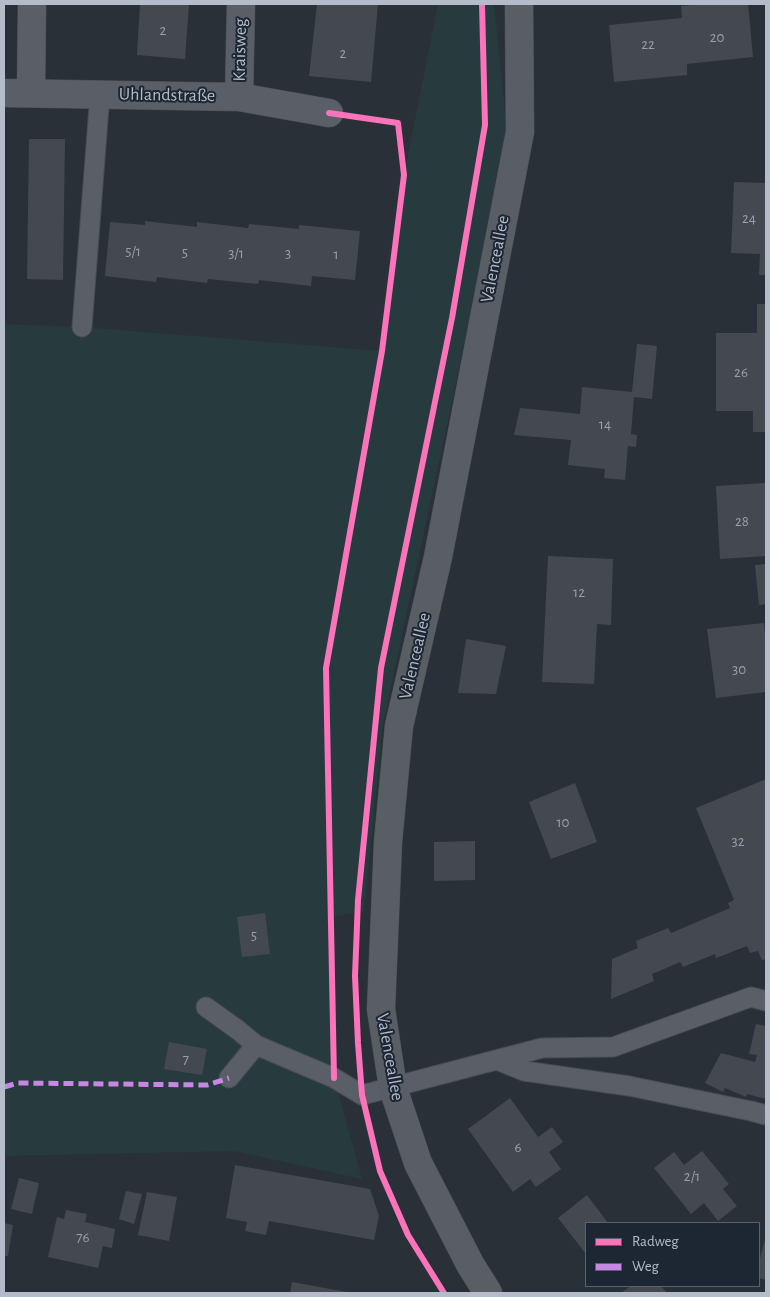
<!DOCTYPE html>
<meta charset="utf-8">
<style>
body{margin:0}
#map{position:relative;width:770px;height:1297px;overflow:hidden;background:#2a3038;font-family:"Alegreya Sans",sans-serif}
canvas{display:block}
.frame{position:absolute;inset:0;border:5px solid #b4bcc9;pointer-events:none}
.legend{position:absolute;left:585px;top:1222px;width:175px;height:65px;box-sizing:border-box;background:#1d2633;border:1px solid #59626f;margin:0;padding:6px 9px;list-style:none;font-size:15px;color:#b4bcc9}
.legend li{display:flex;align-items:center;gap:10px;height:25px}
.legend b{width:25px;border:1px solid #59626f}
</style>
<div id="map">
<canvas width="770" height="1297"></canvas>
<div class="frame"></div>
<ul class="legend">
<li><b style="height:6px;background:#fb73b8"></b>Radweg</li>
<li><b style="height:6px;background:#c787e3"></b>Weg</li>
</ul>
</div>
<script>
const context = document.querySelector('canvas').getContext('2d');
context.lineJoin = 'round';
function fillPath(path, color) {
  context.fillStyle = color;
  context.fill(path, 'evenodd');
}
function poly(rows) {
  const path = new Path2D();
  for (const r of rows) {
    path.moveTo(r[0], r[1]);
    for (let i = 2; i < r.length; i += 2) path.lineTo(r[i], r[i + 1]);
  }
  return path;
}
function stroke(path, color, width, dash) {
  context.strokeStyle = color;
  context.lineWidth = width;
  context.lineCap = dash ? 'butt' : 'round';
  context.setLineDash(dash || []);
  context.stroke(path);
}
function write(font, color, halo, rows, align = 'center') {
  context.font = font + ' "Alegreya Sans",sans-serif';
  context.lineWidth = 4;
  context.setLineDash([]);
  context.textBaseline = 'middle';
  context.strokeStyle = halo;
  context.fillStyle = color;
  for (const [text, x, y, turn = 0] of rows) {
    context.save();
    context.translate(x, y);
    context.rotate((+turn || 0) * Math.PI / 180);
    context.textAlign = isNaN(turn) ? turn : align;
    if (halo) context.strokeText(text, 0, 0);
    context.fillText(text, 0, 0);
    context.restore();
  }
}
const green = poly([
 [438,4,494,4,508,140,383,724,364,911,331,917,334,1078,362,1179,234,1151,4,1156,4,324,82,327,382,351,404,175]
]);
const building = poly([
 [140,4,189,4,185,59,137,55],
 [317,4,378,4,371,82,309,76],
 [702,4,748,4,753,57,687,64,687,75,614,82,609,25,682,18,681,6],
 [29,139,65,139,63,280,27,279],
 [734,182,766,183,766,275,759,275,760,254,731,253],
 [145,221,197,227,197,222,248,228,249,224,299,229,299,225,360,231,355,280,312,276,311,286,259,280,258,284,208,279,207,283,157,277,156,282,105,276,110,222,145,225],
 [757,304,766,304,766,432,753,432,753,411,716,411,716,333,757,333],
 [637,344,657,346,652,399,634,397,631,434,637,435,636,447,628,446,625,480,604,478,605,469,568,465,571,440,514,435,520,408,580,414,582,387,632,392],
 [766,483,766,556,720,559,716,486],
 [548,556,613,559,611,625,597,624,594,684,542,682],
 [766,564,766,604,759,605,755,565],
 [764,623,766,645,766,692,716,698,707,629],
 [466,639,506,646,496,694,458,693],
 [766,779,766,959,762,960,758,951,750,953,747,946,716,958,715,954,683,967,680,962,652,974,654,981,611,999,612,959,638,948,636,941,668,928,671,933,730,908,728,903,734,900,696,808],
 [575,783,597,842,551,859,529,802],
 [475,841,475,880,434,881,434,842],
 [265,913,270,954,242,957,237,917],
 [756,1024,766,1026,766,1099,747,1094,746,1097,725,1088,723,1092,705,1083,721,1053,755,1062,757,1055,749,1054],
 [169,1042,207,1049,202,1075,164,1069],
 [510,1098,538,1137,552,1127,563,1142,549,1152,561,1169,536,1187,530,1179,513,1192,468,1129],
 [702,1151,729,1184,723,1189,737,1206,718,1221,704,1203,691,1214,654,1168,674,1152,684,1165],
 [235,1165,370,1189,379,1216,374,1240,269,1221,266,1235,245,1231,247,1222,226,1218],
 [19,1178,39,1183,32,1214,11,1209],
 [126,1191,142,1194,134,1224,119,1219],
 [147,1192,177,1197,169,1241,138,1235],
 [587,1195,608,1223,586,1223,586,1254,558,1218],
 [66,1210,87,1214,85,1222,115,1229,112,1248,103,1246,98,1268,48,1257,57,1217,64,1219],
 [4,1223,13,1225,8,1256,4,1256],
 [766,1236,766,1280,759,1278,759,1262],
 [292,1282,347,1292,347,1293,290,1293],
 [631,1286,661,1286,667,1293,621,1293]
]);
const lane = poly([
 [82,327,100,94],
 [206,1007,238,1030,256,1045],
 [497,1060,524,1071,629,1086,751,1111,766,1115],
 [229,1078,256,1045,334,1078,362,1095,542,1048,613,1047,751,997,766,1001]
]);
const street = poly([
 [4,93,239,97,329,113],
 [31,93,32,4],
 [239,97,241,4]
]);
const secondary = poly([
 [488,1293,470,1264,418,1163,393,1088,381,1009,388,842,399,726,438,557,520,132,519,4]
]);
const quiet = poly([
 [4,1087,18,1083,207,1085,229,1078]
]);
const cycleway = poly([
 [329,113,398,123,404,175,382,351,326,668,334,1078],
 [444,1293,408,1235,380,1171,362,1095,358,1043,355,976,358,900,381,668,452,318,485,125,482,4]
]);
const numberNames = [
 ["2",163,30],
 ["20",717,37],
 ["22",648,44],
 ["2",343,53],
 ["24",749,218],
 ["5/1",133,251],
 ["5",185,252],
 ["3/1",236,253],
 ["3",288,253],
 ["1",336,254],
 ["26",741,372],
 ["14",605,424],
 ["28",742,521],
 ["12",579,592],
 ["30",739,669],
 ["10",563,822],
 ["32",738,841],
 ["5",254,935],
 ["7",186,1059],
 ["6",518,1147],
 ["2/1",692,1176],
 ["76",83,1237]
];
const streetNames = [
 ["Kraisweg",240,50,-89],
 ["Uhlandstraße",167,95,1],
 ["Valenceallee",495,259,-79],
 ["Valenceallee",415,656,-77],
 ["Valenceallee",390,1057,80]
];
fillPath(green, '#273a3e');
fillPath(building, '#444950');
stroke(lane, '#484c53', 21);
stroke(street, '#484c53', 29);
stroke(secondary, '#484c53', 29);
stroke(lane, '#5a5e66', 19);
stroke(street, '#5a5e66', 28);
stroke(secondary, '#595d64', 28);
stroke(quiet, '#c787e3', 5, [10, 5]);
stroke(cycleway, '#fb73b8', 6);
write('15px', '#989fab', null, numberNames);
write('18px', '#b4bcc9', '#1d2633', streetNames);
</script>
